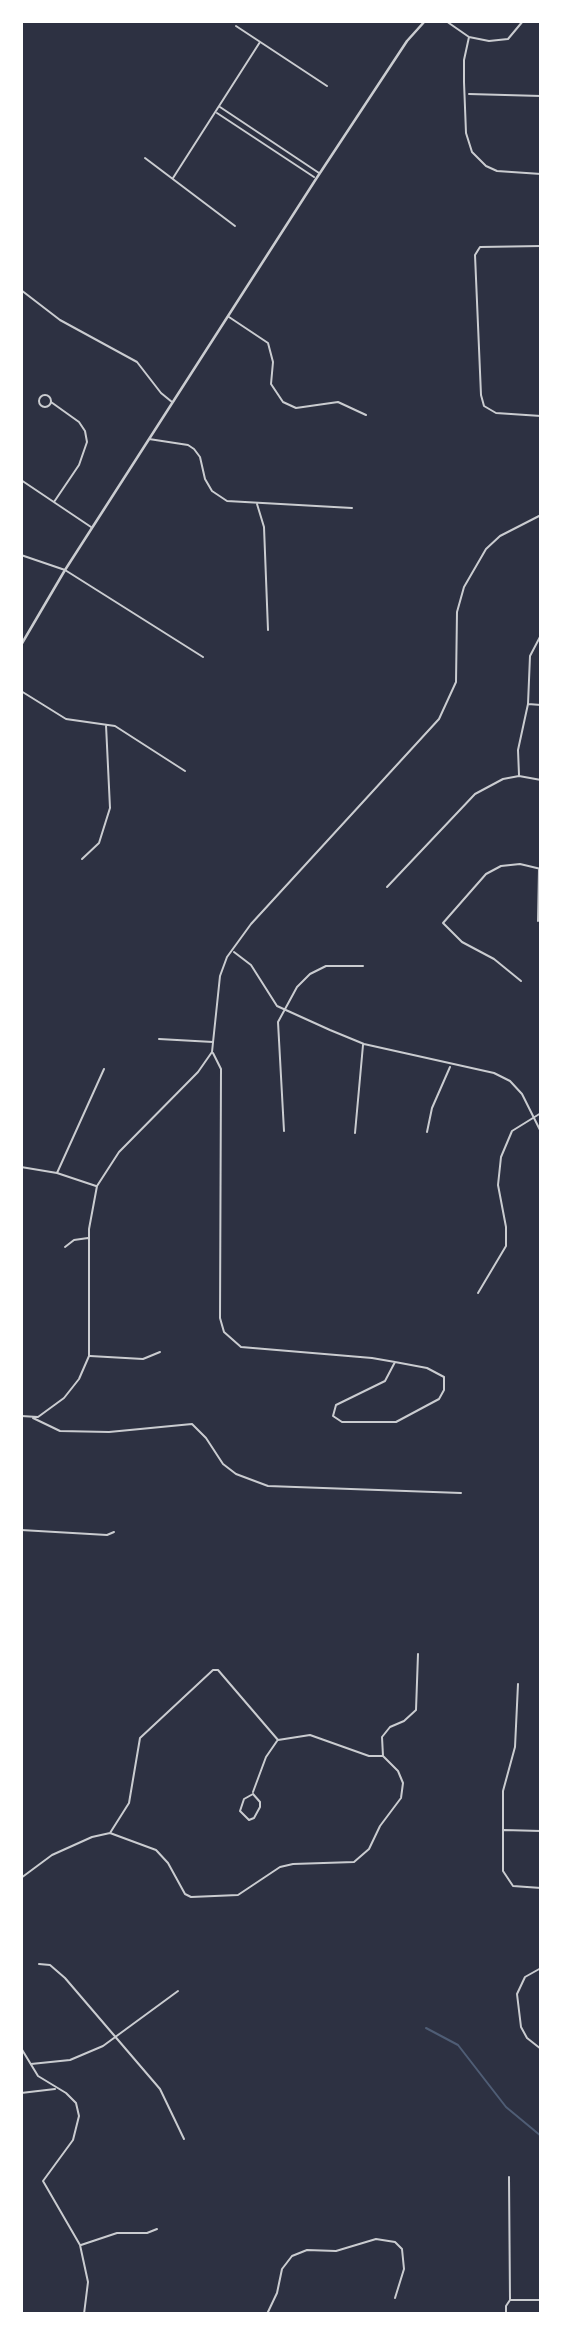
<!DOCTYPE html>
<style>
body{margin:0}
#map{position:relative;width:562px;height:2335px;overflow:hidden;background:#2d3142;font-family:Commissioner,sans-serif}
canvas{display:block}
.frame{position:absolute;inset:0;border:23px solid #fff;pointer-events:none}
</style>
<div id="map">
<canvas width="562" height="2335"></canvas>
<div class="frame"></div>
</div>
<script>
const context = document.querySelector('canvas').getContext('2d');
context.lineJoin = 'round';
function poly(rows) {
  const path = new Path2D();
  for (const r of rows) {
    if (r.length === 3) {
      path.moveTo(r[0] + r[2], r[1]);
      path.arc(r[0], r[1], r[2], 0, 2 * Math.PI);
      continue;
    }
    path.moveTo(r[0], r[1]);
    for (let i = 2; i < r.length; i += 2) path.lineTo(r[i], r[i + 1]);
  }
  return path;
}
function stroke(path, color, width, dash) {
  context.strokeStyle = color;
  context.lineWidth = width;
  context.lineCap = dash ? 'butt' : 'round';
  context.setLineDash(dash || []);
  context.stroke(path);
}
const stream = poly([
 [426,2028,458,2045,506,2107,541,2136]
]);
const minor = poly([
 [446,21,469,37,489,41,508,39,523,21],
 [236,26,327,86],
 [469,37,464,60,464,82,466,133,472,152,486,166,497,171,541,174],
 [469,94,541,96],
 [220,107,319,173],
 [217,113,314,177],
 [145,158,235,226],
 [173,178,260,42],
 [541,246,480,247,475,255,481,395,484,406,496,413,541,416],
 [21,290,60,320,137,362,161,393,172,402],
 [229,317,268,343,273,362,271,384,283,402,296,408,338,402,366,415],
 [45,401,6],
 [51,402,79,422,85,431,87,442,79,465,54,502],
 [149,439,188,445,194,449,200,457,205,479,212,491,227,501,352,508],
 [21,480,91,527],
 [257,504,264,527,268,630],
 [21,555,65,570,203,657],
 [21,691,66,719,115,726,185,771],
 [528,704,541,705],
 [519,775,518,750,528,704,530,656,541,635],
 [82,859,99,843,110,808,106,725],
 [387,887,475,794,503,779,519,776,541,780],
 [538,921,539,869],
 [234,952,251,965,277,1006,330,1030,364,1044,494,1073,510,1081,522,1094,541,1132],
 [521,981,494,959,462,942,443,923,486,874,501,866,520,864,541,869],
 [159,1039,213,1042],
 [213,1053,221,1069,220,1318,224,1332,241,1347,372,1358,395,1362,427,1368,444,1377,444,1390,439,1399,396,1422,342,1422,333,1416,336,1405,385,1381,395,1362],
 [284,1131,278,1022,297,987,310,974,326,966,363,966],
 [427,1132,432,1108,450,1067],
 [355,1133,363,1045],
 [21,1167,57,1173,96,1186],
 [57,1173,104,1069],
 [65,1247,74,1240,88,1238],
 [478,1293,506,1246,506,1227,498,1185,501,1157,512,1131,541,1113],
 [90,1356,143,1359,160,1352],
 [21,1416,38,1417,64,1398,79,1379,89,1356,89,1229,97,1186,119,1152,198,1072,212,1052,220,976,227,957,251,924,439,719,456,682,457,612,464,587,486,549,500,536,541,515],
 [33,1418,60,1431,109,1432,192,1424,206,1438,223,1464,236,1474,268,1486,461,1493],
 [21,1530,107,1535,114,1532],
 [518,1684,515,1747,503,1791,503,1871,513,1886,541,1888],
 [278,1740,310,1735,369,1756,382,1756],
 [253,1792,266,1757,277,1741],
 [253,1794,260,1802,260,1807,254,1818,249,1820,240,1811,244,1799,253,1794],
 [504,1830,541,1831],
 [110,1833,156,1850,168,1863,185,1894,191,1897,238,1895,280,1867,293,1864,354,1862,369,1849,380,1826,401,1798,403,1783,398,1771,383,1756,382,1737,390,1727,404,1721,416,1710,418,1654],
 [21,1878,52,1855,92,1837,110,1833,129,1803,140,1738,213,1670,218,1670,278,1740],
 [39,1964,50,1965,65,1978,160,2089,184,2139],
 [541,1968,525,1977,517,1994,521,2027,527,2038,541,2049],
 [21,2048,38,2076,66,2093,76,2103,79,2116,73,2140,43,2181,80,2245,88,2282,84,2314],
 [31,2064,70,2060,103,2046,178,1991],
 [21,2093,55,2089],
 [81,2245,117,2233,147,2233,157,2229],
 [511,2300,541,2300],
 [267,2314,277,2293,282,2269,292,2256,307,2250,336,2251,376,2239,395,2242,402,2249,404,2269,395,2298],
 [506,2314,506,2306,510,2300,509,2177]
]);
const tertiary = poly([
 [21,645,65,570,316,179,407,41,425,21]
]);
stroke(stream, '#4f5d75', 2);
stroke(minor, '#caccd0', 2);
stroke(tertiary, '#caccd0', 2.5);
</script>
